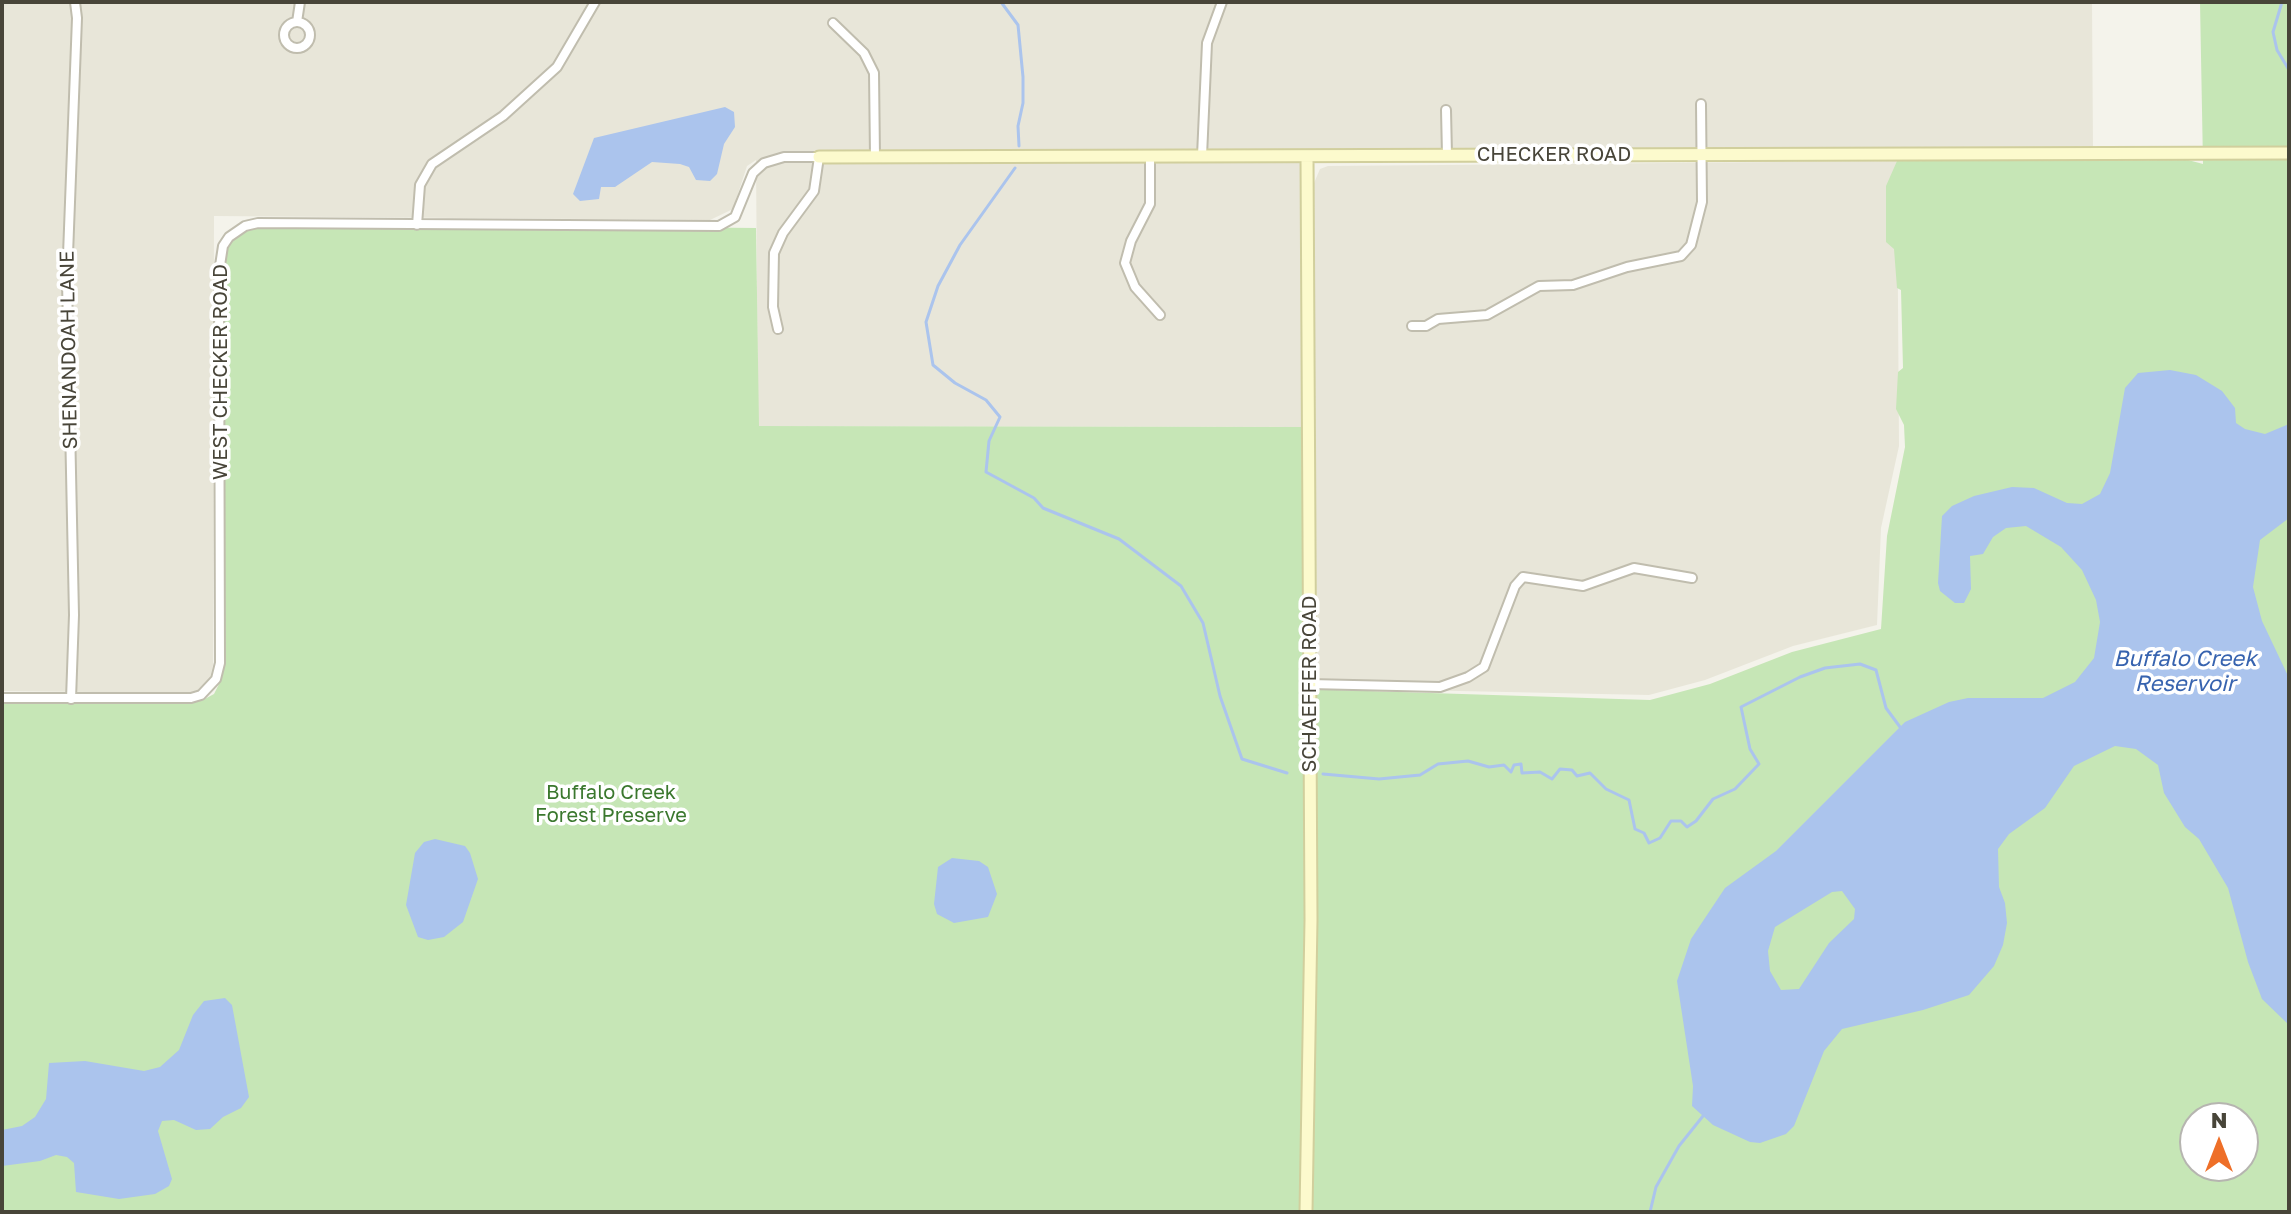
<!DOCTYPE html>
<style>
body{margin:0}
#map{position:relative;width:2291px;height:1214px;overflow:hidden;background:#f4f3eb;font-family:"Golos Text",sans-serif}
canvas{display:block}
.frame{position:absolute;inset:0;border:4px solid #484539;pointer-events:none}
.north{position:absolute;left:2179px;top:1102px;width:80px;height:80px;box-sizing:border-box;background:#fff;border:2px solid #b6b5b0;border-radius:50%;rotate:0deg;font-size:22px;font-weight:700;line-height:32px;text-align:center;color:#484539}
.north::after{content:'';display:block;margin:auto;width:28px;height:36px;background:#ee6f28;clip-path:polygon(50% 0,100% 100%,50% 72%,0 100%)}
</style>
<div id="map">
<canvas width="2291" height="1214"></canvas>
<div class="frame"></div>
<div class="north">N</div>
</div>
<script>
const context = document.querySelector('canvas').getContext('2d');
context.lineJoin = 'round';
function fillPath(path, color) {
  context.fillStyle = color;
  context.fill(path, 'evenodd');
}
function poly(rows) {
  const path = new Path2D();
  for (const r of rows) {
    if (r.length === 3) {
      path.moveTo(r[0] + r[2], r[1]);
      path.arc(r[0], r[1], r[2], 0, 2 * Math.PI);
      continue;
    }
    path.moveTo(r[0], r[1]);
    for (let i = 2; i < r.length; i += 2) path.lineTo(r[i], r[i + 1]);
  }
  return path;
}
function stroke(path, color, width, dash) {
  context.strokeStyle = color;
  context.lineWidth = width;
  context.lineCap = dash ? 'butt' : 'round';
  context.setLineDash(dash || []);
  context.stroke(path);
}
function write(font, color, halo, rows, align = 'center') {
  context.font = font + ' "Golos Text",sans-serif';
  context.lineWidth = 7;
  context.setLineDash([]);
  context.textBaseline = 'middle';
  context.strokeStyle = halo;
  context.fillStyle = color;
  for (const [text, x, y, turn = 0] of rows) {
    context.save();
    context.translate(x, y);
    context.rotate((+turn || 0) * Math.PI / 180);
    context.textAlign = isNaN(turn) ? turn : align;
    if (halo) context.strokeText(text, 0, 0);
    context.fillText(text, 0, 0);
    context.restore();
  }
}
const residential = poly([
 [2,2,2092,2,2093,149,1301,149,1303,427,758,426,756,160,747,166,733,209,710,220,214,216,213,665,210,678,198,690,188,693,2,691],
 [1897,161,1899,446,1881,528,1877,625,1793,646,1705,680,1649,695,1317,688,1314,183,1320,169,1328,166]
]);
const green = poly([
 [2200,2,2289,2,2289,1212,2,1212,2,702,201,701,214,694,220,682,223,246,240,228,258,223,756,228,759,426,1303,427,1305,689,1650,700,1710,684,1792,652,1881,629,1887,536,1905,447,1904,425,1896,409,1898,372,1903,368,1901,290,1897,288,1894,249,1886,242,1886,186,1897,161,2188,160,2203,164],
 [2195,1118,2243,1118,2243,1166,2195,1166]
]);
const water = poly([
 [725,107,734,112,735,127,724,144,717,174,710,181,696,180,689,167,680,164,652,162,615,187,601,187,599,199,580,201,573,194,594,138],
 [2170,370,2196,375,2222,391,2235,408,2236,423,2245,429,2265,434,2289,424,2289,518,2260,540,2253,587,2262,621,2289,678,2289,1025,2262,999,2248,962,2228,888,2199,839,2185,827,2164,793,2158,765,2136,749,2115,746,2074,766,2045,808,2009,834,1998,849,1999,887,2005,903,2007,923,2003,945,1994,966,1969,995,1923,1010,1842,1029,1824,1051,1794,1126,1786,1134,1760,1143,1750,1142,1713,1125,1692,1106,1693,1086,1677,981,1691,939,1725,888,1776,851,1905,722,1949,702,1968,698,2043,698,2075,682,2094,658,2100,622,2096,600,2082,570,2061,547,2026,526,2006,528,1993,537,1983,554,1970,556,1971,589,1964,603,1955,603,1940,591,1938,583,1942,516,1952,506,1974,496,2012,487,2034,488,2067,503,2082,504,2100,494,2110,473,2125,388,2138,373],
 [1842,891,1855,909,1854,919,1829,943,1799,989,1781,990,1770,971,1768,951,1775,927,1832,892],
 [435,839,465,846,470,853,478,879,463,922,444,937,428,940,418,937,406,905,415,853,424,842],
 [952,858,979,861,988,867,997,894,988,917,954,923,937,914,934,904,938,867],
 [225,998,232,1005,249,1097,241,1108,223,1117,210,1129,196,1130,174,1120,162,1121,158,1131,172,1179,169,1186,155,1194,119,1199,76,1192,74,1163,67,1157,56,1155,40,1161,2,1166,2,1130,22,1126,35,1117,46,1099,49,1063,85,1061,144,1071,160,1067,179,1050,193,1015,204,1001]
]);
const stream = poly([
 [1001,2,1018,25,1023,77,1023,103,1018,126,1019,146],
 [2282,2,2273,32,2277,50,2289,70],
 [1015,168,960,245,938,286,926,322,933,365,955,383,986,400,1000,417,989,441,986,472,1034,498,1043,508,1119,539,1181,586,1203,623,1220,696,1242,759,1287,773],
 [1323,774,1379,779,1420,775,1438,764,1468,761,1489,767,1504,765,1511,772,1514,765,1521,764,1522,773,1540,772,1552,779,1560,769,1572,770,1577,776,1590,773,1606,789,1629,800,1635,829,1644,833,1649,843,1660,838,1671,821,1681,821,1687,827,1696,821,1713,799,1735,789,1759,764,1750,749,1741,707,1800,677,1825,668,1860,664,1876,670,1886,708,1900,727],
 [1650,1212,1656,1187,1679,1146,1703,1116]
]);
const street = poly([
 [297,22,300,2],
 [297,35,13],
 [833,23,864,53,874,73,875,157],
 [1446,110,1447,155],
 [1150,156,1150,204,1131,241,1125,263,1135,287,1160,315],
 [1202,156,1207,43,1222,2],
 [417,225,420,185,432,164,503,116,557,67,595,2],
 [1412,326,1426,326,1438,319,1487,315,1539,286,1573,285,1627,267,1681,256,1691,245,1702,202,1701,104],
 [1310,684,1440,687,1468,677,1484,667,1515,586,1523,577,1583,586,1634,568,1692,578],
 [2,698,191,698,201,695,216,679,220,663,219,272,223,246,229,237,245,226,258,223,719,226,735,217,753,173,764,163,784,157,819,157,814,191,783,233,774,253,773,307,778,329],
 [71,699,74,615,67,281,77,18,75,2]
]);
const secondary = poly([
 [819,157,2289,153],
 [1306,1212,1311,920,1307,156]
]);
const streetNames = [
 ["CHECKER ROAD",1554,155],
 ["SHENANDOAH LANE",69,350,-91],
 ["WEST CHECKER ROAD",221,372,-90],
 ["SCHAEFFER ROAD",1310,684,-90]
];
const parkNames = [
 ["Buffalo Creek",611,793],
 ["Forest Preserve",611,816]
];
const waterNames = [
 ["Buffalo Creek",2185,659],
 ["Reservoir",2185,684]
];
fillPath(residential, '#e8e6d9');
fillPath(green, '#c6e6b6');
fillPath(water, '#abc4ed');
stroke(stream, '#abc4ed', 3);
stroke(street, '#c0bdae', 12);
stroke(secondary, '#d1cf9d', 15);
stroke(street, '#fff', 8);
stroke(secondary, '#fcfacd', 11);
write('20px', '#484539', '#fff', streetNames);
write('20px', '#3b782e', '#fff', parkNames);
write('italic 22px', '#3763af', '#fff', waterNames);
</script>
